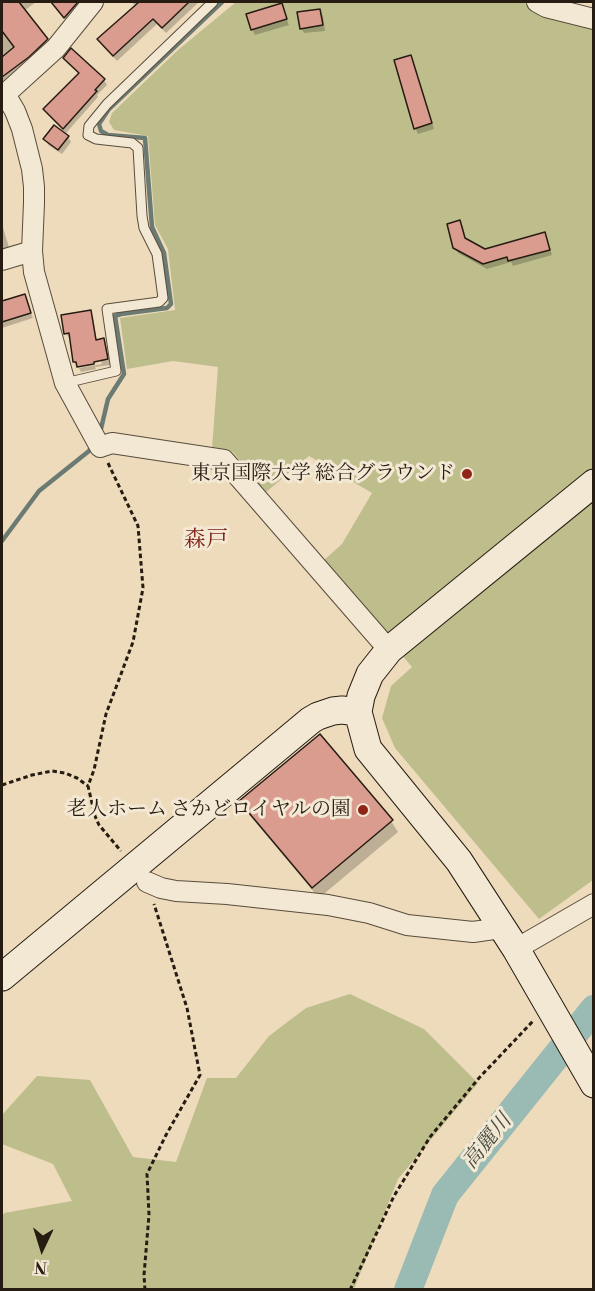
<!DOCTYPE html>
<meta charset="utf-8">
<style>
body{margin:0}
#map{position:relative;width:595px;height:1291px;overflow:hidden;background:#eddbbc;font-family:"Libre Bodoni",serif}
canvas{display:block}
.frame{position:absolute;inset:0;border:3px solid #261c12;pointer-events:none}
.north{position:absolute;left:12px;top:1219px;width:60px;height:60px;-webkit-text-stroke:4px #f3e8d3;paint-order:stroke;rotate:184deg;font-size:16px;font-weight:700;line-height:24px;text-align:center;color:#261c12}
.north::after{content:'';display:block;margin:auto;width:21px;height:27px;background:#261c12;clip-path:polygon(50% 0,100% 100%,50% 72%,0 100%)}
</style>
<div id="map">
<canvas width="595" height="1291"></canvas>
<div class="frame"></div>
<div class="north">N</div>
</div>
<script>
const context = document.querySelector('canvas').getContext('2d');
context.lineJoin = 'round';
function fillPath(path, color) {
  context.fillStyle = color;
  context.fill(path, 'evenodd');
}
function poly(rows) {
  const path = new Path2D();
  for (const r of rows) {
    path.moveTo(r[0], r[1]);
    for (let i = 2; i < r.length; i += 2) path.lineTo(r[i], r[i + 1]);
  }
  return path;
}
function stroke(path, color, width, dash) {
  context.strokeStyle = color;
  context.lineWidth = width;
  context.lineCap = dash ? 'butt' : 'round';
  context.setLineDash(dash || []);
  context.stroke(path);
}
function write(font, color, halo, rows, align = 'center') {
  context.font = font + ' "Libre Bodoni","Noto Serif JP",serif';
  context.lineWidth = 6;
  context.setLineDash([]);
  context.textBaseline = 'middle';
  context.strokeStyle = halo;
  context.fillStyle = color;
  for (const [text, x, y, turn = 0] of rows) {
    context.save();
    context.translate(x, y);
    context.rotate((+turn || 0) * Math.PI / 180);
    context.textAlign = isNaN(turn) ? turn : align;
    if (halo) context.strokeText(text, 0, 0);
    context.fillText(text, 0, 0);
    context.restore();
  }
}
const green = poly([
 [236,2,524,2,529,7,547,17,593,29,593,880,539,919,395,748,382,718,391,686,412,667,323,561,342,544,372,493,309,456,265,493,233,452,212,449,218,367,173,361,127,369,120,318,175,310,168,249,155,225,148,136,114,130,109,122,112,113,178,50],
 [350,994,424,1029,478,1083,398,1179,354,1289,2,1289,2,1218,4,1213,72,1201,53,1164,2,1144,2,1115,37,1076,90,1080,133,1157,176,1162,207,1078,236,1078,269,1036,306,1008]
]);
const shadow = poly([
 [2,2,36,2,24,11,49,45,31,62,2,84],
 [52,2,84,2,68,22],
 [131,2,199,2,166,33,157,24,117,61,103,46,99,40,136,6],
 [281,5,289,25,255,35,252,29],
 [320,10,323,16,325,31,304,33,301,28],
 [64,58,104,80,107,85,97,95,98,97,66,133,47,114,45,109,79,74,67,63],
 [413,62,434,129,418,134,415,128],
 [68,137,71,142,62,154,48,145,45,139],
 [460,222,463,227,466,240,485,251,544,234,547,239,552,255,513,266,511,262,487,269,458,253,455,247],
 [2,224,11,254,2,257],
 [24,296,33,318,2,328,2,303],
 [90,312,93,317,97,341,103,340,106,345,110,365,95,367,96,369,81,372,79,368,102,364,101,361,77,366,75,362,71,338,69,338,66,333],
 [241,801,391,821,398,832,319,898,247,812]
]);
const stream = poly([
 [100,433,108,399,124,374,115,316,121,314,167,308,171,304,164,253,152,227,145,138,108,135,101,131,99,124,109,109,222,2],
 [2,541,39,491,89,451,92,445]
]);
const river = poly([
 [408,1290,445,1195,594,1009]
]);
const building = poly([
 [2,2,19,2,48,39,29,57,2,77,2,57,14,47,2,31,2,2],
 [51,2,78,2,64,18,51,2],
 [139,2,189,2,162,28,153,19,113,56,97,39,139,2],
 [282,3,287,19,251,30,246,14,282,3],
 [320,9,323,25,300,29,297,12,320,9],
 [71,48,105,79,95,90,97,91,63,129,43,109,79,73,63,58,71,48],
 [411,55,432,123,414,129,394,60,411,55],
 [54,125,69,136,58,150,43,139,54,125],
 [460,220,465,238,485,249,545,232,550,250,508,261,507,257,483,264,453,248,447,224,460,220],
 [25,294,31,313,2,322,2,301,25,294],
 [91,310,96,340,104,338,108,359,94,362,94,364,77,367,76,362,73,362,69,333,64,334,61,315,91,310],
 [320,734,393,820,312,888,239,801,320,734]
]);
const path = poly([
 [108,463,138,526,143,588,133,642,106,714,94,770,88,786,95,816,99,825,121,851],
 [2,785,32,775,52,771,65,773,77,778,88,786],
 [145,1290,144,1275,149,1215,147,1174,166,1135,200,1075,187,1008,154,904],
 [350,1290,394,1196,430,1137,479,1078,534,1020]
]);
const lane = poly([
 [65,383,116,371,107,309,159,302,163,298,157,254,144,228,142,216,138,148,132,143,96,139,88,135,89,126,107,104,213,2]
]);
const street = poly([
 [537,2,546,7,594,19],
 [5,94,15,111,22,129,32,169,34,187,34,203,32,251,34,272,65,383,100,447,112,443,224,460,389,650],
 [2,97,56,48,93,2],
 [2,260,32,251],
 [147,882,161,888,176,891,227,894,328,905,369,913,407,925,473,932,501,928],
 [516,949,594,904]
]);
const secondary = poly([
 [594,483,389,650,370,674,361,696,358,712,368,749,459,861,516,949,594,1084],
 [2,977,311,720,318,716,333,711,342,710,358,712]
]);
const markers = [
 [467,474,6,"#8f2418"],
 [363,810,6,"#8f2418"]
];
const poiNames = [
 ["東京国際大学 総合グラウンド",455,474],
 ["老人ホーム さかどロイヤルの園",351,810]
];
const waterNames = [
 ["高麗川",488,1142,-51]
];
const quarterNames = [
 ["森戸",206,541]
];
fillPath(green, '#bebe8d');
fillPath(shadow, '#0003');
stroke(stream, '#6b7b73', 4.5);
stroke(river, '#99bbb4', 28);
fillPath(building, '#db9c90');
stroke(building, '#261c12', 1.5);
stroke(lane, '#584c3c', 11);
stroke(street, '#584c3c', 22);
stroke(secondary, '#261c12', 29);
stroke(path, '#261c12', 3, [4.5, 3]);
stroke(lane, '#f3e8d3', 9);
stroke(street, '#f3e8d3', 20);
stroke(secondary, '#f3e8d3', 27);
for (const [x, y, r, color] of markers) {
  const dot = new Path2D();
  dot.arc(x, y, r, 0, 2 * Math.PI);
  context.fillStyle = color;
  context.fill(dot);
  stroke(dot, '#f3e8d3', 2);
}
write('20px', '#261c12', '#f3e8d3', poiNames, 'right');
write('italic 21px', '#484c43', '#f3e8d3', waterNames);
write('22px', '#7a1f14', '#f3e8d3', quarterNames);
</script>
